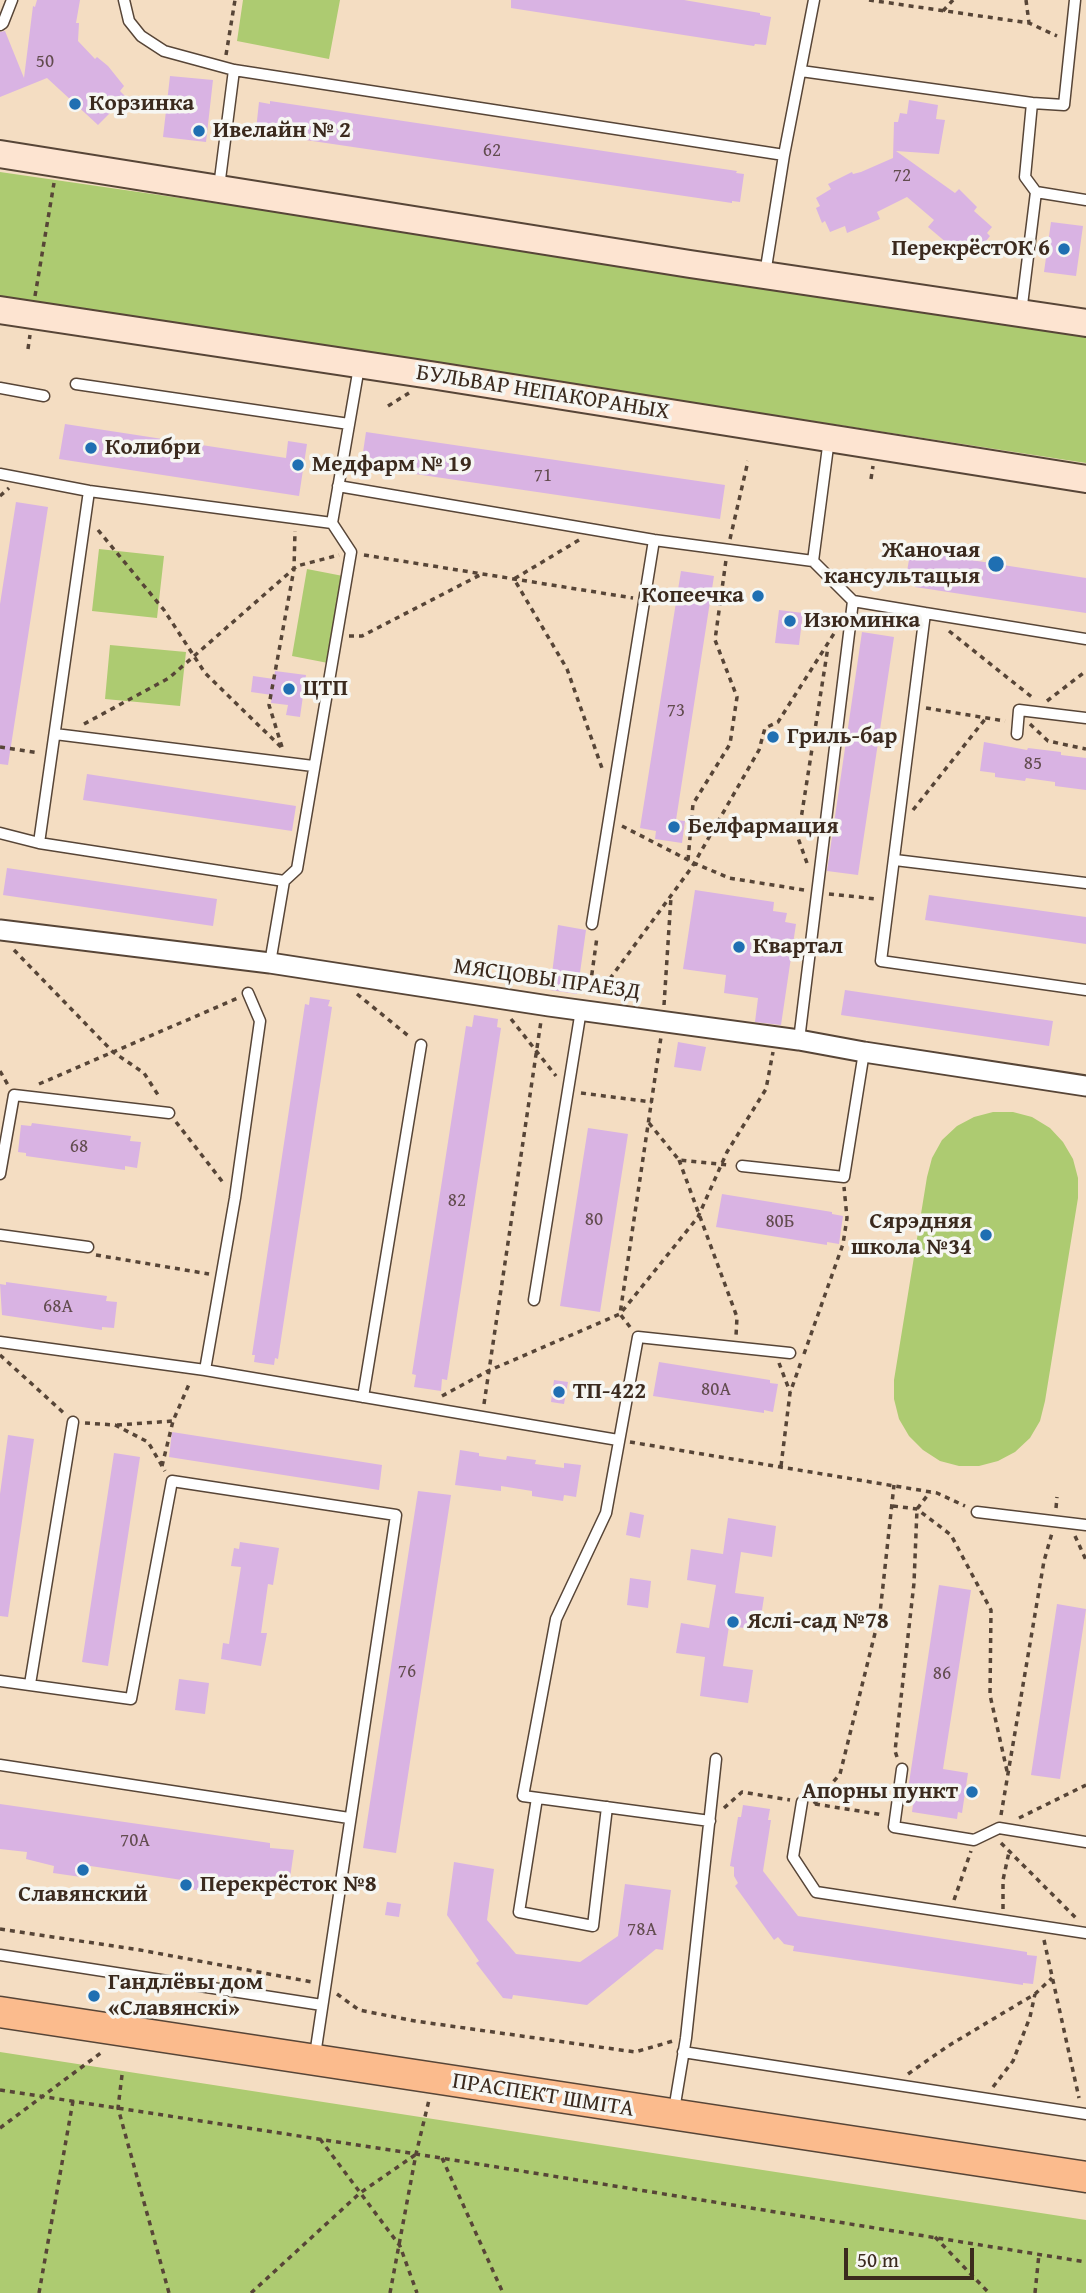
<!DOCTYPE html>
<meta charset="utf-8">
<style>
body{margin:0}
#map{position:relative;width:1086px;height:2293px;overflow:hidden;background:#f4ddc2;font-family:"Gentium Book Plus",serif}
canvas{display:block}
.scale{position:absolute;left:844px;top:2248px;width:130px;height:32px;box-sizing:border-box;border:4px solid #3b2a1e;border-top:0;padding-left:9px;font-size:21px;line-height:24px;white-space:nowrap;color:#3b2a1e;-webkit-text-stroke:5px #f6f6f2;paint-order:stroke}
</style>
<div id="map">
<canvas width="1086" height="2293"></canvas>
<div class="scale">50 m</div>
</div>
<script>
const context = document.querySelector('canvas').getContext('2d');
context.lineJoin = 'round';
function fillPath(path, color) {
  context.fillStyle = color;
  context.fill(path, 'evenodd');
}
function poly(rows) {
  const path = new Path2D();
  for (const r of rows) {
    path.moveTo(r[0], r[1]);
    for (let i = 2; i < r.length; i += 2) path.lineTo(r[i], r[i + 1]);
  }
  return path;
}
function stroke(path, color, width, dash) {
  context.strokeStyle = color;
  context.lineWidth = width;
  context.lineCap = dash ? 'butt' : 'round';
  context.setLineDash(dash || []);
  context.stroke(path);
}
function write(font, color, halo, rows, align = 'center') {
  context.font = font + ' "Gentium Book Plus",serif';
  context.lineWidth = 7;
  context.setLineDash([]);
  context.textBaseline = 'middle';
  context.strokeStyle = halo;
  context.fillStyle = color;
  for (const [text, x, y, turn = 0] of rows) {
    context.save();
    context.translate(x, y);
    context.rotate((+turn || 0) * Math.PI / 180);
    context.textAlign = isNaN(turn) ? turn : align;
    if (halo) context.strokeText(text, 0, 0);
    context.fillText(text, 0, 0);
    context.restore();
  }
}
const green = poly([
 [243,0,340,0,329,59,237,41],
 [0,172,776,284,1086,335,1086,463,0,296],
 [99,549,164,556,157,618,92,611],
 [307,569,343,576,328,663,292,656],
 [110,645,186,652,180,706,105,699],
 [993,1112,1013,1112,1032,1117,1050,1128,1063,1142,1073,1159,1078,1178,1078,1198,1045,1401,1040,1421,1030,1438,1015,1452,998,1461,979,1466,959,1466,940,1461,923,1450,909,1436,899,1419,894,1399,894,1380,927,1177,932,1158,942,1140,957,1126,974,1117],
 [0,2052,1086,2220,1086,2293,0,2293]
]);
const building = poly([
 [37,0,80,0,76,23,79,23,78,41,95,59,97,57,108,66,124,86,120,91,126,97,98,125,47,78,0,97,0,32,5,31,24,78,33,6,35,7],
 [511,0,684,0,760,13,760,15,771,17,766,45,755,44,754,46,511,8],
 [170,76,213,80,206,142,163,137],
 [909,100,938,105,936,119,945,120,939,154,896,151,955,193,959,189,977,207,974,211,992,227,987,233,990,236,982,246,978,244,972,252,961,242,954,249,928,227,934,220,907,197,877,212,880,219,847,233,845,226,830,232,825,221,822,223,816,208,820,206,816,198,831,189,828,184,852,172,853,174,861,172,893,158,894,122,898,122,900,113,907,114],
 [270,101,737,171,736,173,744,174,740,202,732,201,732,203,265,134,266,131,256,130,259,102,270,104],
 [1051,222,1083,226,1076,276,1044,272],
 [65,424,286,458,288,441,307,444,299,496,59,459],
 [366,432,725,485,720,519,361,466],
 [16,502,48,507,8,765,0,764,0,604],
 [920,552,1086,578,1086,613,915,587,915,584,905,583,910,554,919,555],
 [681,571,714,576,676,820,685,821,682,843,655,839,656,831,640,828],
 [779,610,803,613,799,645,775,643],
 [862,632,894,637,858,875,827,871],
 [275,671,306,675,300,717,286,715,288,705,271,703,272,695,251,692,253,676,274,679],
 [984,742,1027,750,1028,748,1061,752,1061,755,1086,758,1086,790,1055,786,1055,782,1026,778,1025,781,995,777,995,773,980,771],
 [87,774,296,806,292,831,83,800],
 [7,868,217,899,213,926,3,895],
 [695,890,774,902,773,911,787,913,785,922,796,924,781,1025,755,1022,758,998,724,993,726,975,683,969],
 [929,895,1086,917,1086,944,925,920],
 [558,925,586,930,577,994,550,990],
 [845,990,1053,1021,1049,1046,841,1015],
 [310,997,330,1000,328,1006,332,1007,278,1359,275,1358,274,1365,254,1362,255,1355,252,1355,305,1004,309,1005],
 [474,1015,498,1019,497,1027,501,1028,447,1380,442,1379,441,1391,414,1387,416,1375,412,1374,466,1026,472,1027],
 [678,1042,706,1047,701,1071,674,1067],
 [32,1123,131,1136,130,1141,141,1142,137,1168,125,1166,125,1170,26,1156,26,1153,18,1152,21,1125,31,1126],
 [588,1128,628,1134,600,1312,560,1306],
 [722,1194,832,1212,832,1214,843,1216,839,1244,827,1242,827,1245,716,1227],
 [6,1282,107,1296,106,1301,117,1302,114,1328,102,1327,102,1330,2,1315,0,1284,6,1285],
 [659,1362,770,1380,770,1383,778,1384,773,1412,764,1410,764,1413,653,1396],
 [554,1380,568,1382,564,1404,551,1402],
 [172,1432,382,1465,379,1490,169,1457],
 [8,1435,34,1439,8,1617,0,1616,0,1494],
 [460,1450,479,1453,479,1456,506,1460,507,1456,536,1460,535,1464,564,1468,564,1463,581,1465,576,1497,564,1495,563,1501,532,1496,532,1491,501,1486,501,1491,455,1485],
 [114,1453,140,1457,108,1666,82,1662],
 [418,1491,451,1495,396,1853,363,1848],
 [630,1512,644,1515,640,1538,626,1535],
 [728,1518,776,1526,772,1557,741,1552,735,1593,764,1597,759,1630,729,1626,723,1666,753,1670,748,1703,700,1696,705,1657,676,1653,681,1623,709,1628,716,1585,687,1580,691,1549,723,1554],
 [240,1542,279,1548,273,1585,268,1584,261,1633,267,1633,261,1666,221,1659,223,1643,229,1644,241,1567,231,1566,234,1548,239,1549],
 [630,1578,651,1581,648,1608,627,1605],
 [939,1585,971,1590,943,1769,968,1773,962,1813,958,1812,957,1819,912,1812,914,1797,907,1796],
 [1057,1604,1086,1609,1060,1779,1031,1775],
 [179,1679,209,1683,205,1714,175,1710],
 [0,1804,270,1843,270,1848,294,1850,290,1878,275,1876,273,1887,256,1884,254,1893,237,1891,236,1896,190,1889,182,1880,84,1865,81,1877,53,1873,54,1866,26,1859,27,1852,0,1849],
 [743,1805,770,1809,768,1820,771,1820,763,1871,798,1916,1027,1952,1027,1955,1037,1956,1033,1984,1023,1983,1023,1985,793,1951,794,1946,784,1944,778,1937,774,1940,735,1886,738,1883,734,1876,734,1867,730,1866,738,1817,741,1817],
 [454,1862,494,1869,487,1920,516,1954,580,1962,618,1936,625,1884,671,1890,663,1950,656,1949,587,2005,513,1995,512,1999,503,1998,476,1963,479,1961,447,1915],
 [387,1902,401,1904,399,1917,385,1915]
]);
const path = poly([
 [869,0,1029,23,1057,36],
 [1026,0,1029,23],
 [943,11,953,0],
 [226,55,235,0],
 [35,296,54,183],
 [28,349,30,335],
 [388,406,409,393],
 [871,479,873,466],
 [0,496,9,488],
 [98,530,164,610,205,673,284,750],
 [730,539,748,461],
 [579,540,514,579,567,669,603,771],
 [364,555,633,598],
 [949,631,1033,698],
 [349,636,362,636,480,575],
 [1047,701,1086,671],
 [926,708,1005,721],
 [84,724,169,678,297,566,339,555],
 [1030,724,1048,741,1086,749],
 [0,747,39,753],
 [282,747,269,705,294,569,295,531],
 [913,810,986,718],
 [622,826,694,863,729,878,804,890],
 [688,860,693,804,730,744,737,697,715,640,726,560],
 [807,863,798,838,828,647],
 [829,894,877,899],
 [14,950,113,1052,144,1073,160,1098],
 [357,994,411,1038],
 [589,995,597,937],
 [598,995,692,867,759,750,765,728,778,722,835,632],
 [664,1005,671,897],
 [511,1019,556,1076],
 [0,1071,8,1085],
 [39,1084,238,998],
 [581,1093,652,1102],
 [176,1122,225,1185],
 [649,1123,679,1160,729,1165],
 [679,1160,737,1317,736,1336],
 [96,1255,209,1274],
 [630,1327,620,1314,661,1037],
 [804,1354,843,1244,847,1218,844,1187],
 [0,1355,66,1415],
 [779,1363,790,1392],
 [442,1396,488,1371,620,1314,698,1217,727,1152,766,1089,773,1052],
 [484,1404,541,1021],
 [85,1423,115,1425,148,1442,165,1471],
 [117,1425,173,1421],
 [630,1442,937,1493,965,1506],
 [162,1466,173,1421,190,1382],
 [781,1466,790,1393,801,1362],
 [893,1506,917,1509,951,1535,991,1610,990,1695,1007,1771],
 [1056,1508,1057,1497],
 [1075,1536,1086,1560],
 [897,1757,895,1751,914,1583,917,1509,930,1492],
 [814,1804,840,1774,880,1613,894,1485],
 [815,1804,884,1815],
 [724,1808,742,1792,790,1800],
 [1001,1815,1044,1561,1052,1533],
 [1019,1818,1086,1785],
 [1001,1843,1077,1919],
 [954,1900,971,1851],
 [1003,1909,1003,1880,1009,1852],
 [0,1929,140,1950,312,1982],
 [1044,1940,1079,2098],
 [337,1994,359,2010,415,2021,635,2052,673,2041],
 [908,2074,948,2046,1035,1994,1052,1978],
 [122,2075,118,2108,169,2293],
 [993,2087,1013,2061,1030,2017,1035,1994],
 [0,2090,416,2154,1086,2262],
 [0,2128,102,2052],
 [320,2139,400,2246,417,2293],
 [442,2158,503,2293],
 [935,2237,989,2293],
 [39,2293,73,2101],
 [251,2293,360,2193,415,2155],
 [390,2293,416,2154,429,2100],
 [1035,2293,1039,2254]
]);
const lane = poly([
 [124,0,129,21,141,36,164,51,234,70,784,155],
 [0,25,3,23,12,0],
 [801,71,1032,103],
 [219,187,234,70],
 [1036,192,1086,200],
 [765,274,784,155,814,0],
 [1021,313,1036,192,1025,177,1032,103,1064,105,1075,0],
 [76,384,349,424],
 [0,388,44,396],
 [0,474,89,491,332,523],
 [338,486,654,540,813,561,829,439],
 [853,601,925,613,881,961,1086,990],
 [925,613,1086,639],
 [55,734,313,766],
 [1017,734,1019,710,1086,718],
 [0,833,39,843,284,881],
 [39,843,89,491],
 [895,860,1086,883],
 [592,924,654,540],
 [270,963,284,881,297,869,351,552,332,523,359,367],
 [799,1040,853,601,813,561],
 [742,1166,844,1177,864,1052],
 [0,1174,14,1095,169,1113],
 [0,1235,88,1247],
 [534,1300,581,1010],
 [0,1342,205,1370,618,1440],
 [205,1370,235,1198,260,1021,248,993],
 [363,1397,421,1045],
 [977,1512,1086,1525],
 [0,1681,131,1699,172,1481,396,1515,315,2055],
 [30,1684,73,1422],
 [0,1765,349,1818],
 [902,1769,894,1827,974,1840,999,1828,1086,1842],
 [537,1798,519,1912,593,1926,607,1807],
 [802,1802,793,1857,816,1892,1086,1933],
 [710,1821,523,1796,556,1619,606,1513,638,1337,790,1353],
 [0,1955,322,2005],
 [683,2052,1086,2114],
 [674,2110,686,2038,716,1759]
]);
const street = poly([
 [0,930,270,963,549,1006,799,1040,864,1052,1086,1086]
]);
const secondary = poly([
 [0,154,690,264,1086,323],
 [0,310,437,376,1086,479]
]);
const primary = poly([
 [0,2012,1086,2177]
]);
const markers = [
 [75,104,7,"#1f6fb2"],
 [199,131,7,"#1f6fb2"],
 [1064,249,7,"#1f6fb2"],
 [91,448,7,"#1f6fb2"],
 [298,465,7,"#1f6fb2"],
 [996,564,9,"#1f6fb2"],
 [758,596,7,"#1f6fb2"],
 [790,621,7,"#1f6fb2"],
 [289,689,7,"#1f6fb2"],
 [773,737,7,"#1f6fb2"],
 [674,827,7,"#1f6fb2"],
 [739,947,7,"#1f6fb2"],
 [986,1235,7,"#1f6fb2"],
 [559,1392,7,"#1f6fb2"],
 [733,1622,7,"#1f6fb2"],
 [972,1792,7,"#1f6fb2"],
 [83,1870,7,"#1f6fb2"],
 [186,1885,7,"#1f6fb2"],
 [94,1996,7,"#1f6fb2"]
];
const numberNames = [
 ["50",45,62],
 ["62",492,151],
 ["72",902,176],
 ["71",543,476],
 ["73",676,711],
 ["85",1033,764],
 ["68",79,1147],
 ["82",457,1201],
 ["80",594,1220],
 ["80Б",780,1222],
 ["68А",58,1307],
 ["80А",716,1390],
 ["76",407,1672],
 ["86",942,1674],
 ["70А",135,1841],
 ["78А",642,1930]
];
const poiNames = [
 ["Корзинка",89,104],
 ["Ивелайн № 2",213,131],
 ["ПерекрёстОК 6",1050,249,"right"],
 ["Колибри",105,448],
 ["Медфарм № 19",312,465],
 ["Жаночая",980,551,"right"],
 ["кансультацыя",980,577,"right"],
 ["Копеечка",744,596,"right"],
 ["Изюминка",804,621],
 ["ЦТП",303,689],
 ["Гриль-бар",787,737],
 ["Белфармация",688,827],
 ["Квартал",753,947],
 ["Сярэдняя",972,1222,"right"],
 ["школа №34",972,1248,"right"],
 ["ТП-422",573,1392],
 ["Яслі-сад №78",747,1622],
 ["Апорны пункт",958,1792,"right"],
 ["Перекрёсток №8",200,1885],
 ["Славянский",83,1895,"center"],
 ["Гандлёвы дом",108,1983],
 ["«Славянскі»",108,2009]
];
const streetNames = [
 ["БУЛЬВАР НЕПАКОРАНЫХ",543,393,9],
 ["МЯСЦОВЫ ПРАЕЗД",547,980,8],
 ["ПРАСПЕКТ ШМІТА",543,2096,9]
];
fillPath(green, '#adcb71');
fillPath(building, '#d9b3e3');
stroke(lane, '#574537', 13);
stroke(street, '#574537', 23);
stroke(secondary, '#574537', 30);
stroke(primary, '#574537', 33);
stroke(path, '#574537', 3.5, [5, 5]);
stroke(lane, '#fff', 10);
stroke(street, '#fff', 19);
stroke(secondary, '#fde4d1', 26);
stroke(primary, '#fbbb8d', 30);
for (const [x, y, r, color] of markers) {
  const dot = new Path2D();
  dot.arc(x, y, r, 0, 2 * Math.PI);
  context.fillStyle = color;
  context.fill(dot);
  stroke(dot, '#f6f6f2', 2.5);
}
write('19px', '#624c4f', null, numberNames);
write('bold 23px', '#3b2a1e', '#f6f6f2', poiNames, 'left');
write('23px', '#3b2a1e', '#f6f6f2', streetNames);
</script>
